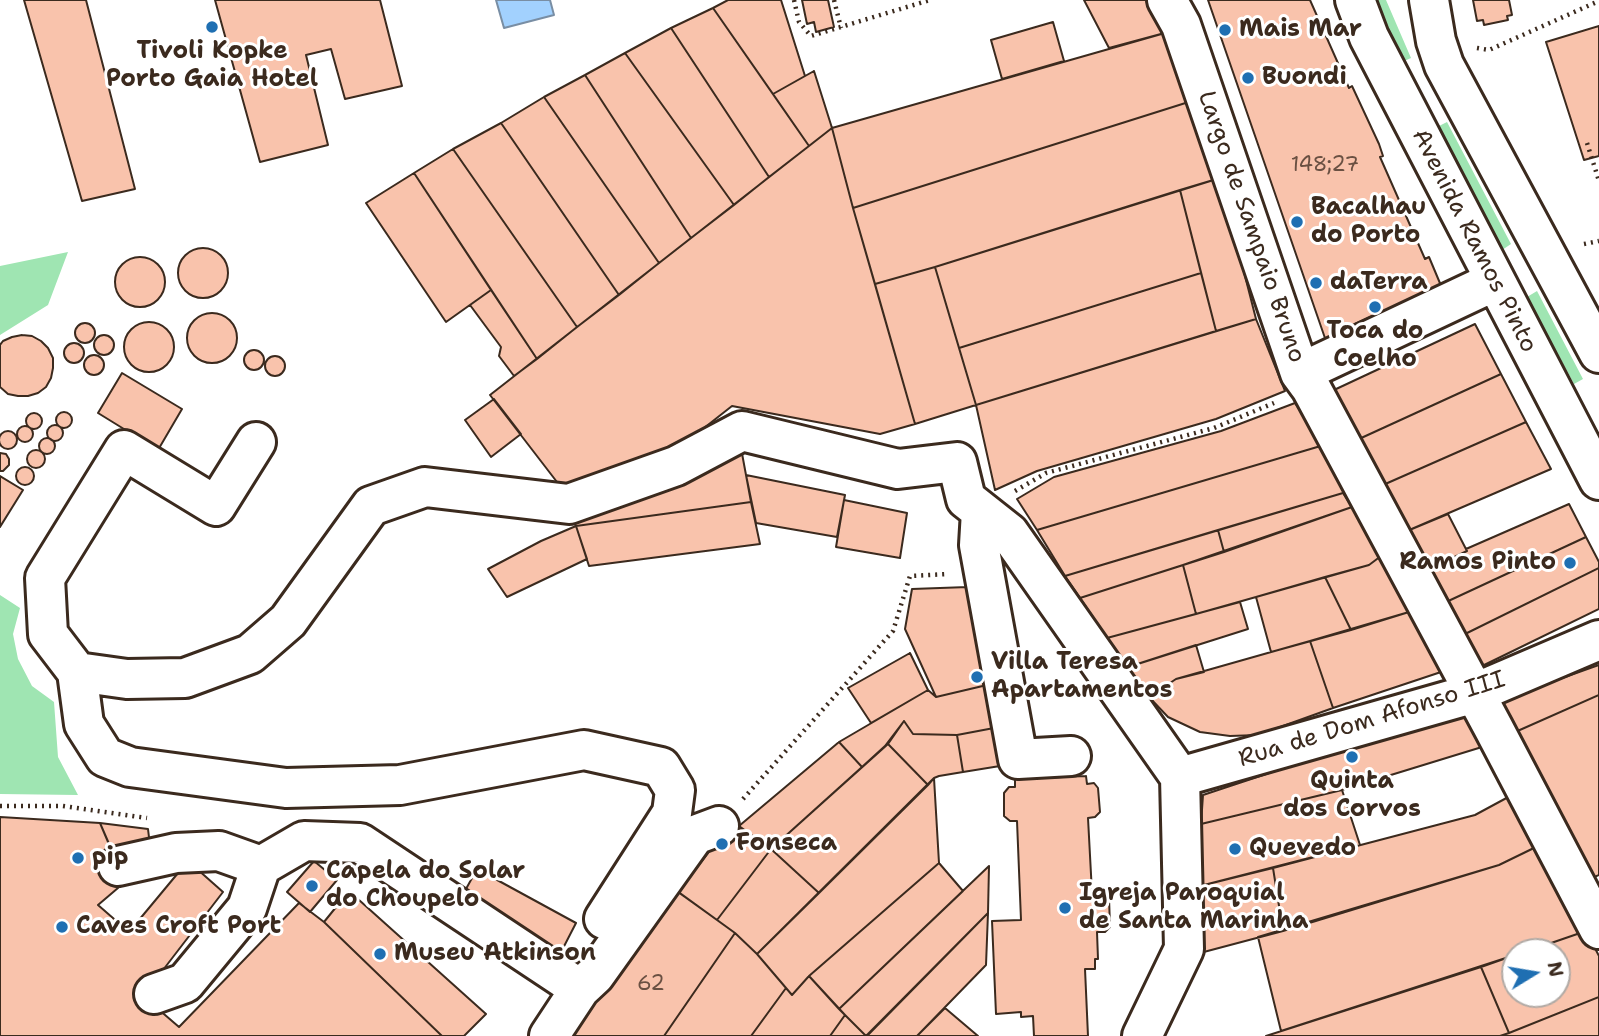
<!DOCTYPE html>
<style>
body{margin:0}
#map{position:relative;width:1599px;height:1036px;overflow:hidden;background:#fff;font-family:"Shantell Sans",sans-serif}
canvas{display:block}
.north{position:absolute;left:1501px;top:938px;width:70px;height:70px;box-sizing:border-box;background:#fff;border:2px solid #b1aaa5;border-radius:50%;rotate:79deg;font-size:19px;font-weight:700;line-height:28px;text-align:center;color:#3b2a1e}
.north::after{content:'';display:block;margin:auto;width:24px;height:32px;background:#1f6fb2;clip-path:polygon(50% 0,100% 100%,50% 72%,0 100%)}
</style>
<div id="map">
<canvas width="1599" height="1036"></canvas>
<div class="north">N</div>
</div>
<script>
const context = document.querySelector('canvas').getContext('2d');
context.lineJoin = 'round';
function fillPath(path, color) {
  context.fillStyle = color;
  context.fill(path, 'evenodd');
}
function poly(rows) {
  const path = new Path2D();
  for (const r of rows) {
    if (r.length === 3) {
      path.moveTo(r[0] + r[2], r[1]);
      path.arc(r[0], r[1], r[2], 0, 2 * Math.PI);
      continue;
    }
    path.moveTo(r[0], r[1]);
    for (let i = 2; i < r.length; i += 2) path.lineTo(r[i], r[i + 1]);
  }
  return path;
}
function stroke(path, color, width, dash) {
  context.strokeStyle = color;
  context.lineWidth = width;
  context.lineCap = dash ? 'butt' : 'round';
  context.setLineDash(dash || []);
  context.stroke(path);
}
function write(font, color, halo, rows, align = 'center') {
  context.font = font + ' "Shantell Sans",sans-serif';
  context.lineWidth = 6;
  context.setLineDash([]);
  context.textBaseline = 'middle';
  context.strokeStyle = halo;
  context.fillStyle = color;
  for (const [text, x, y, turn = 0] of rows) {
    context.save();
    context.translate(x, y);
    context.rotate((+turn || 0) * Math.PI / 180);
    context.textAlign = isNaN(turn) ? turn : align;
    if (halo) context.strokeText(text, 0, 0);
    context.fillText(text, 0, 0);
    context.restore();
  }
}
const green = poly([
 [1377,0,1386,0,1411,58,1402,62],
 [1447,122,1511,244,1502,250,1437,127],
 [68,252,48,305,0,335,0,266],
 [1537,291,1583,379,1574,384,1527,297],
 [0,595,20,608,13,634,18,659,32,686,54,702,58,757,78,795,0,794]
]);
const water = poly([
 [496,0,550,0,554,15,504,28,496,0]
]);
const building = poly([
 [24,0,86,0,135,189,82,201,24,0],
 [215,0,380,0,402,86,345,99,331,49,306,55,328,145,260,162,215,0],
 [728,0,781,0,805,76,773,94,713,8,728,0],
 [802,0,828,0,834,27,816,32,814,22,807,24,802,0],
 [1084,0,1149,0,1172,31,1109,48,1084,0],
 [1208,0,1310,0,1349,88,1352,86,1379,144,1383,156,1380,157,1425,259,1429,257,1442,288,1412,301,1411,299,1355,324,1356,327,1326,341,1208,0],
 [1473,0,1509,0,1512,15,1507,16,1508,20,1484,25,1483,20,1477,21,1473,0],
 [713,8,809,146,769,177,671,28,713,8],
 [1053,22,1064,61,1002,79,991,40,1053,22],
 [1599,26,1599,156,1584,160,1546,42,1599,26],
 [671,28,769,177,734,205,625,53,671,28],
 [1172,31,1195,100,853,208,832,128,1172,31],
 [625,53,734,205,691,238,585,75,625,53],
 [814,71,832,128,809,146,773,94,814,71],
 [585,75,691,238,659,263,544,97,585,75],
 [544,97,659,263,619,295,501,123,544,97],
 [1195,100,1220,178,935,267,875,284,853,208,1195,100],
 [501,123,619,295,577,327,453,149,501,123],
 [832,128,853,208,915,424,880,434,732,406,671,454,567,495,490,395,832,128],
 [453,149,577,327,537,359,414,173,453,149],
 [414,173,491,290,446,322,366,203,414,173],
 [1220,178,1256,319,1216,331,1180,190,1220,178],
 [1180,190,1201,273,959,348,935,267,1180,190],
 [203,273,25],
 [140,282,25],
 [935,267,976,405,915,424,875,284,935,267],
 [1201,273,1216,331,976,405,959,348,1201,273],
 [491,290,537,359,514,376,499,356,501,347,470,305,491,290],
 [212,338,25],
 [1256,319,1285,391,1216,419,1037,471,995,490,976,405,1256,319],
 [149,347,25],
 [85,333,10],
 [1475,324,1501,374,1359,439,1334,390,1475,324],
 [22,335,32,336,41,341,48,348,53,358,53,368,51,378,46,387,38,393,28,396,18,396,8,394,0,387,0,345,3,341,12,337,22,335],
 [104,345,10],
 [74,353,10],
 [254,360,10],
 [94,365,10],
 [275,366,10],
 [122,373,182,409,158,450,98,413,122,373],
 [1501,374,1526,422,1383,485,1359,439,1501,374],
 [494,399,521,434,491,457,465,420,494,399],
 [1295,403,1324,445,1037,530,1017,499,1054,477,1221,431,1295,403],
 [64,420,8],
 [34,421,8],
 [1526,422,1551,469,1407,531,1383,485,1526,422],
 [55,433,8],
 [25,434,8],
 [8,440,9],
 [47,446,8],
 [1324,445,1354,485,1343,493,1065,576,1037,530,1324,445],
 [741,448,751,502,576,526,568,512,741,448],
 [36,459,9],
 [0,453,6,454,9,459,9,465,3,471,0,471,0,453],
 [25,476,9],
 [746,475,845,495,837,537,756,523,746,475],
 [0,476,23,490,0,527,0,476],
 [1343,493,1352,507,1224,552,1218,530,1343,493],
 [844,500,907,513,900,558,836,547,844,500],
 [751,502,760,544,589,566,576,526,751,502],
 [1357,504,1381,556,1369,565,1196,614,1183,565,1352,507,1357,504],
 [1569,504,1586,537,1444,603,1427,570,1467,551,1466,549,1569,504],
 [1448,514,1467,551,1427,570,1407,531,1448,514],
 [576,526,587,559,507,597,488,569,541,541,576,526],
 [1218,530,1224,552,1080,598,1065,576,1218,530],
 [1586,537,1599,562,1599,568,1461,636,1444,603,1586,537],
 [1381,556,1409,612,1351,630,1325,577,1369,565,1381,556],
 [1183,565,1196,614,1107,638,1080,598,1183,565],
 [1599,568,1599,609,1478,668,1461,636,1599,568],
 [1325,577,1351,630,1271,652,1256,597,1325,577],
 [968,587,987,685,936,697,905,629,912,589,968,587],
 [1240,602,1248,629,1125,668,1107,638,1240,602],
 [1409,612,1441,672,1333,708,1310,641,1409,612],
 [1310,641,1333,708,1258,735,1230,736,1200,732,1168,717,1149,697,1176,679,1310,641],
 [1196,645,1204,672,1176,679,1149,697,1125,668,1196,645],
 [910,653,928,690,871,723,848,688,910,653],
 [1599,665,1599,695,1513,733,1495,702,1599,665],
 [987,685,994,728,957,735,913,734,904,721,885,746,862,767,839,742,928,690,936,697,987,685],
 [1599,695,1599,875,1588,880,1513,733,1599,695],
 [1462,709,1482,747,1342,790,1201,824,1203,795,1462,709],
 [904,721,913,734,957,735,963,772,939,776,934,778,928,785,888,744,904,721],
 [994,728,1000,766,963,772,957,735,994,728],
 [839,742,862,767,771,849,739,826,839,742],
 [888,744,928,785,819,893,771,849,888,744],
 [1086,776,1087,784,1094,783,1098,788,1100,812,1095,817,1088,818,1092,893,1104,892,1109,897,1110,927,1105,932,1097,932,1098,959,1095,959,1095,969,1085,969,1088,1036,1034,1036,1033,1016,1021,1017,1021,1012,996,1014,992,921,1021,920,1017,821,1010,821,1004,816,1004,793,1009,787,1015,787,1015,779,1086,776],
 [934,778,939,863,809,976,792,995,757,954,934,778],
 [1342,790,1360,845,1200,886,1201,824,1342,790],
 [1512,795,1538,846,1499,865,1283,931,1273,868,1475,815,1512,795],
 [0,817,100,823,125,882,98,905,129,932,188,861,223,892,143,996,179,1027,299,903,324,922,442,1036,0,1036,0,817],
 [732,822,771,849,717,920,678,892,732,822],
 [100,823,148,829,151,854,116,860,100,823],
 [1538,846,1586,931,1525,952,1515,952,1515,955,1281,1031,1258,937,1499,865,1538,846],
 [771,849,819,893,757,954,735,933,717,920,771,849],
 [314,861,337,880,310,912,287,892,314,861],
 [939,863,963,891,839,1009,809,976,939,863],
 [989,866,988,913,866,1036,839,1009,989,866],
 [1273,868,1283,931,1200,953,1200,886,1273,868],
 [477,869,576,923,558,958,461,898,477,869],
 [673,888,735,933,664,1036,565,1036,673,888],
 [349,891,486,1014,464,1036,442,1036,324,922,349,891],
 [988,913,986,965,917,1036,867,1036,988,913],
 [1586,931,1599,956,1599,997,1509,1033,1481,967,1515,955,1515,994,1557,994,1557,952,1525,952,1586,931],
 [735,933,757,954,786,988,751,1036,664,1036,735,933],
 [1481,967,1509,1033,1500,1036,1266,1036,1481,967],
 [809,976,845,1015,830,1036,751,1036,786,988,792,995,809,976],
 [1599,997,1599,1036,1500,1036,1509,1033,1599,997],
 [945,1008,978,1036,917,1036,945,1008],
 [845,1015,866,1036,867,1036,830,1036,845,1015]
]);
const path = poly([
 [794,0,799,22,811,36,930,0],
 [834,0,841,28],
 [1477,48,1489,50,1599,1],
 [1587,143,1599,181],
 [1584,244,1599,241],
 [1015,491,1046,473,1214,428,1274,403],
 [743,799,893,631,910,576,947,574],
 [0,806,63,806,147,818]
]);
const minor = poly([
 [1167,0,1181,25,1300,373,1311,388,1494,729,1599,929],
 [1355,0,1369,37,1599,480],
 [1429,0,1436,41,1444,65,1599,353],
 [1300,373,1495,281],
 [256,442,216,506,124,450,45,578,48,634,77,672,127,679,185,678,250,654,288,621,371,506,425,487,569,504,676,466,742,431,898,469,957,462,966,499,1009,533,1180,777,1184,949,1142,1036],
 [981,511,979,545,1018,759,1071,756],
 [77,672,84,724,105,757,130,767,286,788,400,785,584,750,661,767,675,790,672,813,604,919],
 [1180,777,1475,693,1599,640],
 [118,866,176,853,219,851,261,866,304,841,360,843,580,989],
 [154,994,185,983,247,908,261,866],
 [549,1036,580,989,595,975,695,835,719,826]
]);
const markers = [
 [212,27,7,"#1f6fb2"],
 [1225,30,7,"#1f6fb2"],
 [1248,78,7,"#1f6fb2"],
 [1297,222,7,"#1f6fb2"],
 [1316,283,7,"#1f6fb2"],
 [1375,307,7,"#1f6fb2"],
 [1570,563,7,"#1f6fb2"],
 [977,677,7,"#1f6fb2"],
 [1352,757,7,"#1f6fb2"],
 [722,844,7,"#1f6fb2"],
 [1235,849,7,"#1f6fb2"],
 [78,858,7,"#1f6fb2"],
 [312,886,7,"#1f6fb2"],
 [1065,908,7,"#1f6fb2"],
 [62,927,7,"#1f6fb2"],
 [380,954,7,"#1f6fb2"]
];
const numberNames = [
 ["148;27",1325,166],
 ["62",651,985]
];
const poiNames = [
 ["Mais Mar",1239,30],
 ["Tivoli Kopke",212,52,"center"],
 ["Porto Gaia Hotel",212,80,"center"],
 ["Buondi",1262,78],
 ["Bacalhau",1311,208],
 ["do Porto",1311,236],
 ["daTerra",1330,283],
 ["Toca do",1375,332,"center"],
 ["Coelho",1375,360,"center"],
 ["Ramos Pinto",1556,563,"right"],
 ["Villa Teresa",991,663],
 ["Apartamentos",991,691],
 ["Quinta",1352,782,"center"],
 ["dos Corvos",1352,810,"center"],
 ["Fonseca",736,844],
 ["Quevedo",1249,849],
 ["pip",92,858],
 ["Capela do Solar",326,872],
 ["do Choupelo",326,900],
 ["Igreja Paroquial",1079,894],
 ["de Santa Marinha",1079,922],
 ["Caves Croft Port",76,927],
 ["Museu Atkinson",394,954]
];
const streetNames = [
 ["Largo de Sampaio Bruno",1251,227,71],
 ["Avenida Ramos Pinto",1474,241,63],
 ["Rua de Dom Afonso III",1372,720,-17]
];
fillPath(green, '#9fe5b2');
fillPath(water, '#a2d1fe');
stroke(water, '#798ea4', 2);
fillPath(building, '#f9c3ac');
stroke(building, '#3b2a1e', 2);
stroke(minor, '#3b2a1e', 44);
stroke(path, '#3b2a1e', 4.5, [2, 5]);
stroke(minor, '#fff', 38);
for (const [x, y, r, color] of markers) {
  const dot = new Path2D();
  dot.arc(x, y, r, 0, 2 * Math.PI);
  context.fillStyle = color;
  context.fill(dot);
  stroke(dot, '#fff', 2.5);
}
write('21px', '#6a5042', null, numberNames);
write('bold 24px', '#3b2a1e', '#fff', poiNames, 'left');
write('24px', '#3b2a1e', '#fff', streetNames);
</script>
